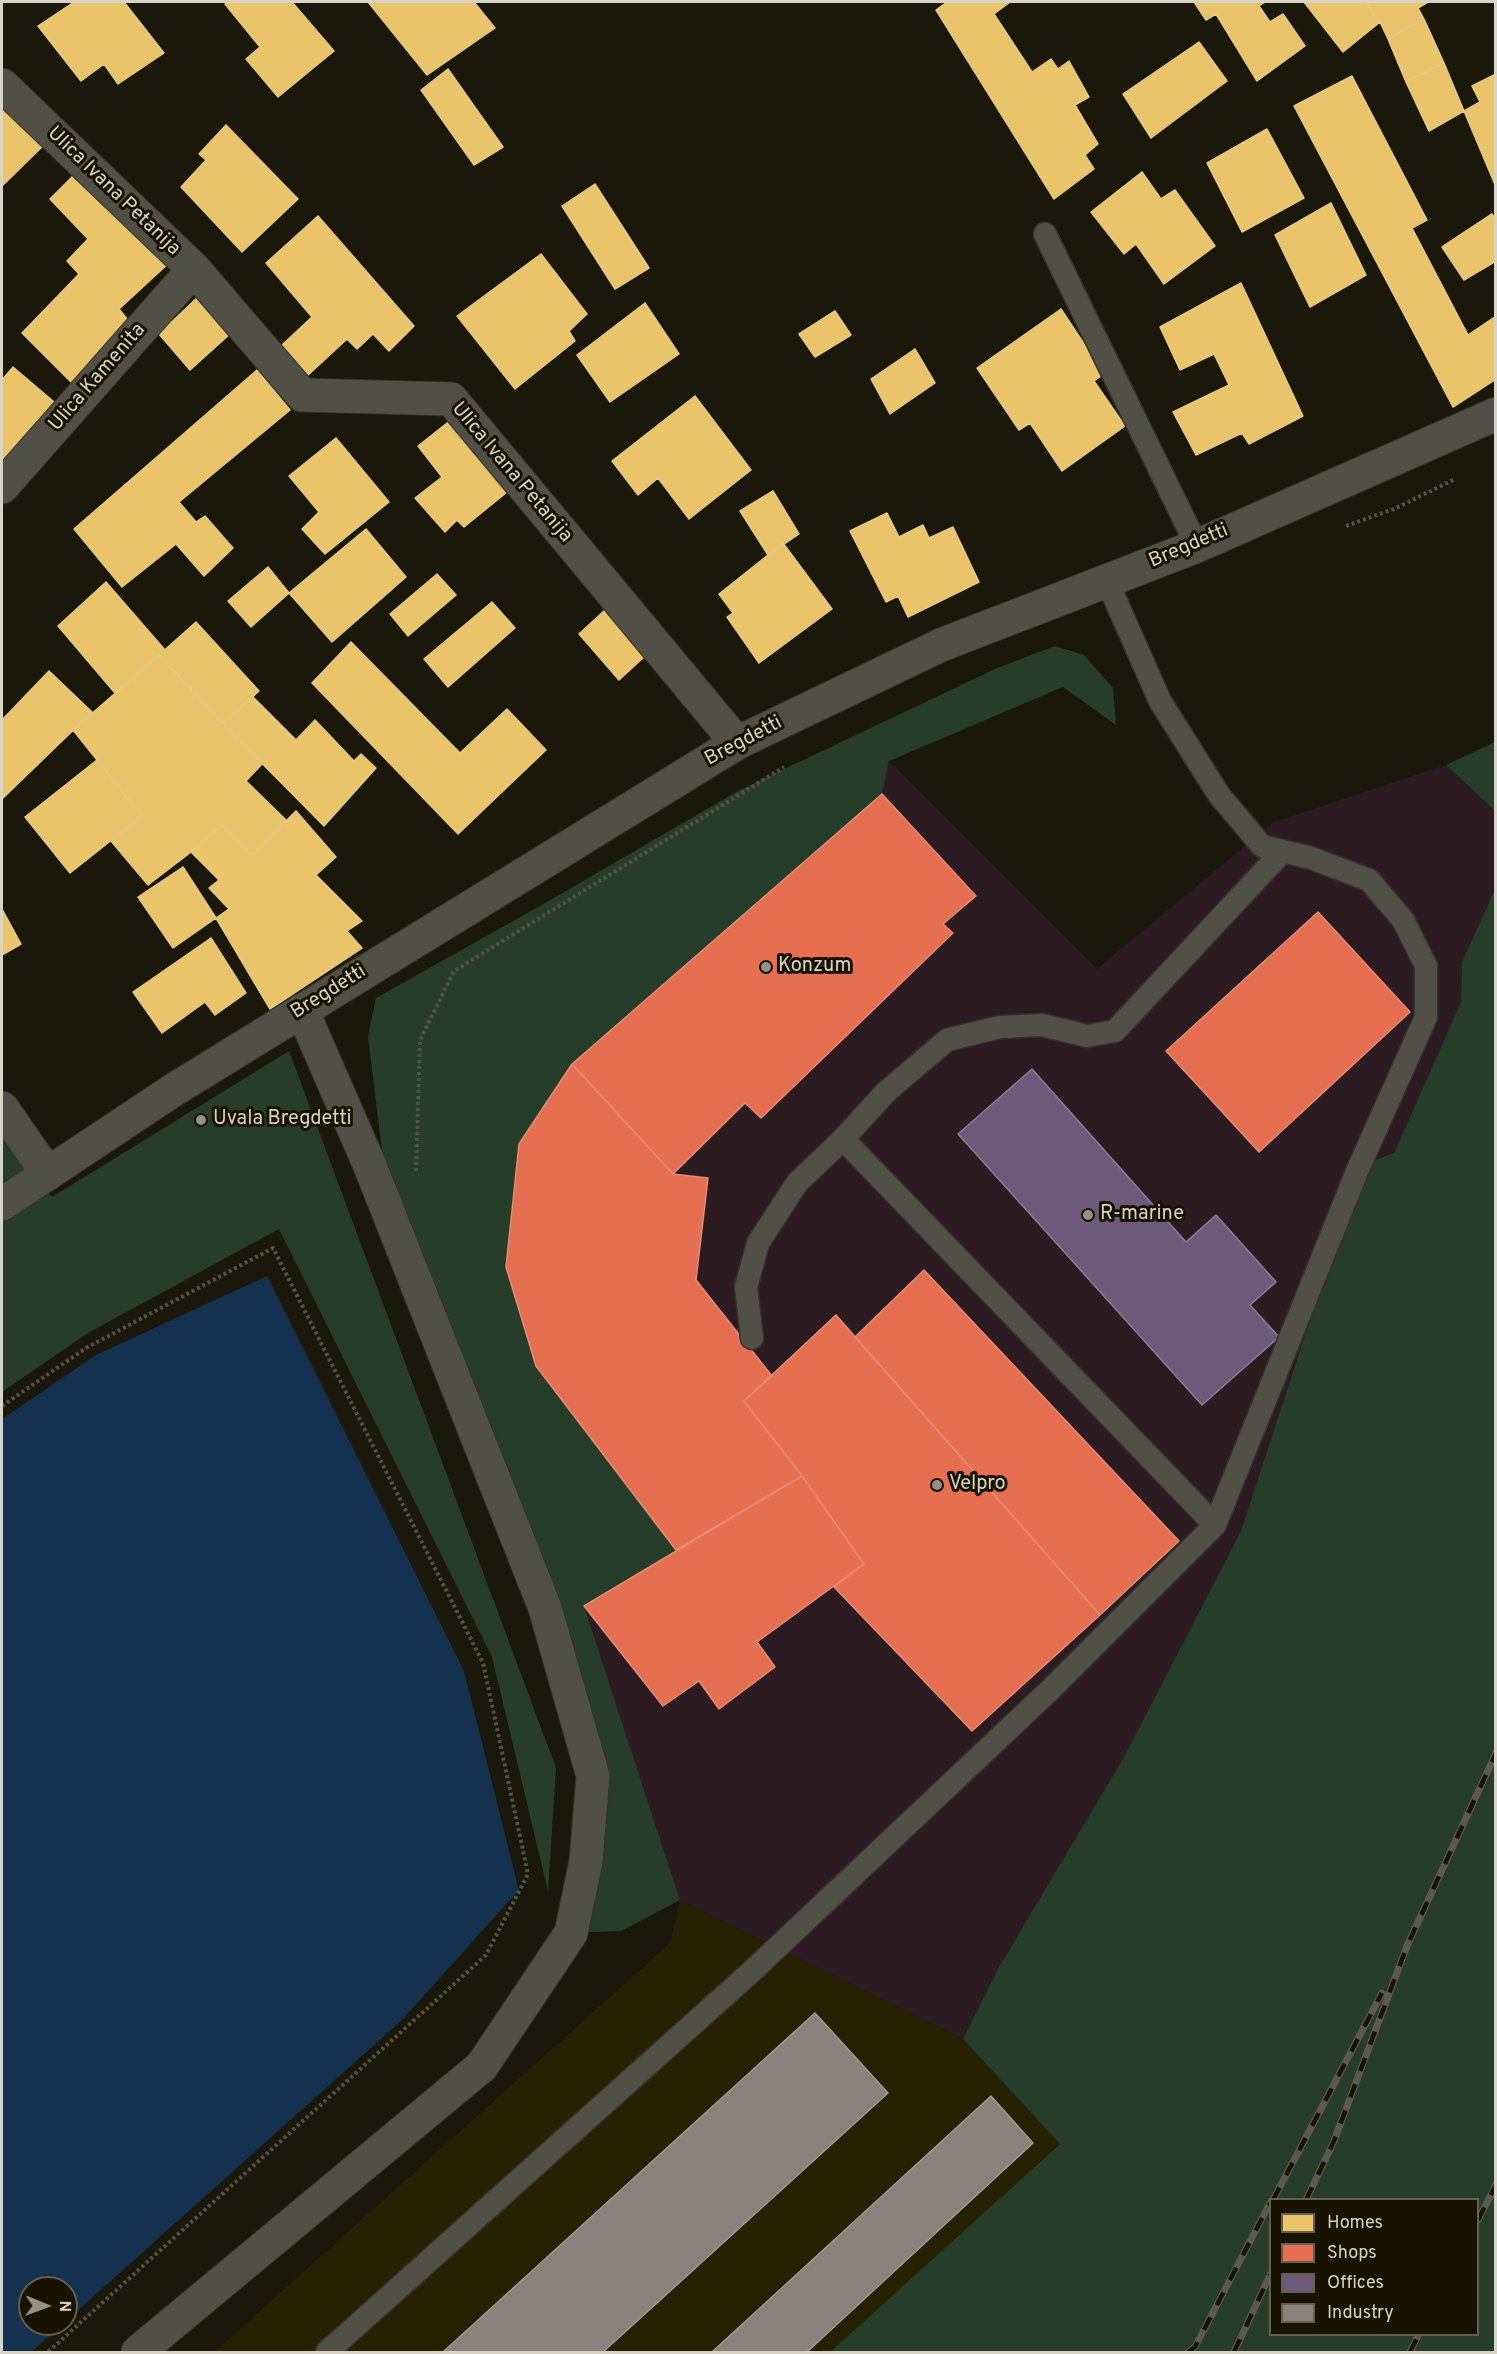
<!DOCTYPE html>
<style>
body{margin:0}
#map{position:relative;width:1497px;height:2354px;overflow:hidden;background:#1a180a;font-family:Overpass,sans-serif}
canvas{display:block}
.frame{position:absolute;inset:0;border:3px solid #d7d4c5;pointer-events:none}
.legend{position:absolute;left:1269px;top:2198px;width:210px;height:138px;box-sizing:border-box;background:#181300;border:2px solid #64604f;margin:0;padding:8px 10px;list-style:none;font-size:18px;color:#d7d4c5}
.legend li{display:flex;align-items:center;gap:12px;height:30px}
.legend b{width:30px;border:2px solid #64604f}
.north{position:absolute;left:18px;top:2276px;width:60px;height:60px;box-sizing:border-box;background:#181300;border:2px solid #64604f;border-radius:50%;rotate:91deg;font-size:16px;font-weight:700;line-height:24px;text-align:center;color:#d7d4c5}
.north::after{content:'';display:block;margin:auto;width:21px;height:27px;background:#959284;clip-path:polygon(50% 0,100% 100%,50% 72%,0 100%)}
</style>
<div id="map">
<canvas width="1497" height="2354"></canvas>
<div class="frame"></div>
<ul class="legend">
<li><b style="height:16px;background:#e9c46a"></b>Homes</li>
<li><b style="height:16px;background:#e76f51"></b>Shops</li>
<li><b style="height:16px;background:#6d597a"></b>Offices</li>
<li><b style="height:16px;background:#8a817c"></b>Industry</li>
</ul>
<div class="north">N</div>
</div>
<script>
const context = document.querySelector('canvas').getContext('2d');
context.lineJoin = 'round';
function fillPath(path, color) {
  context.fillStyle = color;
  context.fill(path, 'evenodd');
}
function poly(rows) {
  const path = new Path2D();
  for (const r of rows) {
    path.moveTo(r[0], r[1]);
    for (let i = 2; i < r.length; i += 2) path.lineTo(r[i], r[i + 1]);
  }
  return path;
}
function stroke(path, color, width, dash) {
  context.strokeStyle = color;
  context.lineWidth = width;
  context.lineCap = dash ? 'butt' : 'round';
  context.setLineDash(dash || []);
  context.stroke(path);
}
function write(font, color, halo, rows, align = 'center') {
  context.font = font + ' Overpass,sans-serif';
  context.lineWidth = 6;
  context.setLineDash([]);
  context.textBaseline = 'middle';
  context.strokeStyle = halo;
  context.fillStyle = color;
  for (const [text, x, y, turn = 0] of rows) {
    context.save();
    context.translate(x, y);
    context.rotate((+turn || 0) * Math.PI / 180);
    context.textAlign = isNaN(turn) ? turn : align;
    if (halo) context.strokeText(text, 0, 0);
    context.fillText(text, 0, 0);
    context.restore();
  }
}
const commercial = poly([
 [889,761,1097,969,1274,822,1446,765,1495,811,1495,889,1462,962,1461,1002,1394,1153,1322,1283,1241,1531,1124,1757,999,1967,963,2039,680,1900,584,1606,676,1550,536,1366,506,1267,519,1144,572,1064,881,794]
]);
const built = poly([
 [680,1900,963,2039,1060,2144,830,2352,214,2352,670,1943]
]);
const green = poly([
 [1055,646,1084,655,1113,688,1116,725,1063,687,889,761,882,794,572,1064,519,1144,506,1267,536,1366,676,1550,584,1606,680,1900,621,1931,571,1933,593,1776,390,1216,368,1036,376,998,547,902,738,791,995,669],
 [1495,742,1495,811,1446,765],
 [1495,889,1495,2352,830,2352,1060,2144,963,2039,999,1967,1124,1757,1241,1531,1322,1283,1374,1161,1394,1153,1461,1002,1462,962],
 [1270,2200,1478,2200,1478,2334,1270,2334],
 [289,1051,556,1768,548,1891,492,1657,279,1229,88,1333,2,1392,2,1138,52,1197]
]);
const water = poly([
 [267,1276,464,1671,519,1890,402,2020,66,2321,66,2288,30,2288,30,2324,63,2324,31,2352,2,2352,2,1419,96,1355]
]);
const homes = poly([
 [74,2,124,2,164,53,118,84,104,64,81,81,38,26,74,2],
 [228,2,292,2,334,51,278,97,246,59,260,47,225,4,228,2],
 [368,2,474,2,495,28,427,75,368,2],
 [947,2,1010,2,994,14,1032,72,1051,59,1058,69,1069,61,1089,97,1075,105,1098,144,1085,155,1094,169,1054,199,936,10,947,2],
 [1194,2,1265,2,1259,6,1270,22,1283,14,1305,46,1257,81,1216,14,1206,20,1194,2],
 [1304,2,1365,2,1380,22,1343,52,1304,2],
 [1365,2,1428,2,1418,8,1424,19,1388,39,1380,22,1365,2],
 [1424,19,1444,63,1406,82,1388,39,1424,19],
 [1199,42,1227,81,1151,138,1123,94,1199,42],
 [1444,63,1464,111,1429,131,1406,82,1444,63],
 [448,69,503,147,474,165,421,90,448,69],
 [1496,74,1496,187,1464,111,1480,102,1472,86,1496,74],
 [1352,76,1427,220,1412,228,1468,335,1496,316,1496,379,1453,407,1294,106,1352,76],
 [2,99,46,143,2,186,2,99],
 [226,125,298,199,242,252,181,187,206,160,199,154,226,125],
 [1267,129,1304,198,1242,232,1207,163,1267,129],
 [79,170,170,262,119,309,132,325,74,385,22,333,79,274,67,261,88,239,50,199,79,170],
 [1142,172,1161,199,1175,190,1215,246,1164,284,1136,244,1124,254,1091,212,1142,172],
 [595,184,649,268,615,289,562,206,595,184],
 [1331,203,1366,275,1310,307,1275,235,1331,203],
 [1492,214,1496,220,1496,261,1464,280,1442,247,1492,214],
 [318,216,414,326,389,351,373,334,357,349,347,339,307,376,282,345,312,317,266,263,318,216],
 [541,254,587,314,569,331,575,341,515,389,457,316,541,254],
 [1241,283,1303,416,1249,444,1242,433,1196,455,1173,412,1229,385,1214,354,1180,370,1160,327,1241,283],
 [200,295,231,333,190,370,159,334,200,295],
 [645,303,679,354,610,402,577,355,645,303],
 [1061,309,1104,374,1094,381,1125,426,1062,471,1030,423,1019,430,977,368,1061,309],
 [835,311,851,335,815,357,799,334,835,311],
 [915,349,935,383,890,414,871,379,915,349],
 [13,367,67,413,2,469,2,380,13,367],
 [257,370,290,410,179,502,196,522,205,516,233,548,204,576,176,544,122,587,74,529,257,370],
 [695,396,751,470,689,519,658,478,638,495,612,461,695,396],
 [456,416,512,488,464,527,457,520,445,532,415,498,442,477,418,446,456,416],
 [336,438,389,502,325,554,302,529,319,512,289,476,336,438],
 [773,491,799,534,768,555,740,511,773,491],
 [887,513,899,537,923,525,929,538,953,527,979,582,908,617,898,596,886,602,850,531,887,513],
 [366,529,406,577,332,642,289,593,366,529],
 [783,543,832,609,759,663,727,617,733,613,719,594,783,543],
 [268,567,289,593,251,627,228,601,268,567],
 [437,574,456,595,408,636,390,614,437,574],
 [106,582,165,650,115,693,58,626,106,582],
 [492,602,515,628,448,687,424,659,492,602],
 [605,610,644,657,619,680,579,634,605,610],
 [196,622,259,691,223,724,159,655,196,622],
 [351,642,460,753,507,709,546,750,458,834,312,683,351,642],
 [159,655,262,764,246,781,286,820,252,855,222,825,191,852,148,885,111,841,142,816,73,730,159,655],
 [49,671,92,712,2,799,2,720,49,671],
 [252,696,296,740,315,720,354,761,361,754,376,768,324,826,223,724,252,696],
 [97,760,142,816,70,873,25,817,97,760],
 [296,811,336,857,316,875,362,921,347,931,362,948,270,1009,216,918,229,909,209,888,219,880,191,852,222,825,252,855,296,811],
 [183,867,216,918,173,948,138,897,183,867],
 [2,909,21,944,2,955,2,909],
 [211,938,246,993,215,1015,205,1002,162,1033,133,992,211,938]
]);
const shops = poly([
 [882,794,976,896,943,924,953,933,761,1118,745,1103,673,1174,572,1064,882,794],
 [1318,912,1410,1012,1259,1152,1166,1051,1318,912],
 [572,1064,673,1174,708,1178,696,1280,772,1376,744,1401,802,1476,676,1550,536,1366,506,1267,519,1144,572,1064],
 [924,1270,1179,1541,1100,1615,855,1337,924,1270],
 [836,1315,1100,1615,972,1731,834,1587,864,1564,802,1476,744,1401,836,1315],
 [802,1476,864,1564,757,1642,775,1667,719,1709,699,1681,663,1706,584,1606,802,1476]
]);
const offices = poly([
 [1032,1069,1186,1242,1216,1215,1276,1282,1250,1305,1279,1337,1202,1405,958,1134,1032,1069]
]);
const industry = poly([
 [815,2013,888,2093,603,2352,443,2352,815,2013],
 [991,2096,1033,2143,807,2352,712,2352,991,2096]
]);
const path = poly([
 [1346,526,1394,509,1455,479],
 [416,1171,420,1040,454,971,784,767],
 [2,1406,86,1348,273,1248,483,1663,528,1874,486,1955,48,2352]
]);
const lane = poly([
 [1045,234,1197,546],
 [843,1139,1215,1525],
 [752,1338,746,1287,758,1243,797,1183,843,1139,886,1092,947,1040,1000,1027,1042,1025,1087,1036,1115,1031,1283,851],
 [327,2352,750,1973,1050,1690,1215,1525,1358,1169,1426,1017,1426,966,1403,920,1369,880,1311,858,1262,846,1219,795,1160,701,1107,581]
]);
const street = poly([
 [2,85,194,269,302,395,451,399,737,743],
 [2,487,194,269],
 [2,1108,47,1173],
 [2,1204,175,1089,737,743,941,645,1197,546,1496,414],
 [138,2352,482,2066,571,1933,586,1861,593,1776,545,1608,370,1166,302,1010]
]);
const rail = poly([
 [1273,2200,1382,1993],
 [1306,2200,1334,2141,1407,1946,1496,1753],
 [1478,2220,1496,2185],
 [1188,2352,1195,2347,1270,2203],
 [1234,2352,1270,2275],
 [1410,2352,1419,2334]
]);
const markers = [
 [766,967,6,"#959284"],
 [201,1120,6,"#959284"],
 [1088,1215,6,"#959284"],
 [937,1485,6,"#959284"]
];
const streetNames = [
 ["Ulica Ivana Petanija",113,192,44],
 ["Ulica Kamenita",98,378,-49],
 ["Ulica Ivana Petanija",511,473,50],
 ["Bregdetti",1189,547,-23],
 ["Bregdetti",744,742,-28],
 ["Bregdetti",329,993,-32]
];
const poiNames = [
 ["Konzum",778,967],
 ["Uvala Bregdetti",213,1120],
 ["R-marine",1100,1215],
 ["Velpro",949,1485]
];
fillPath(commercial, '#2c1c22');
fillPath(built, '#262101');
fillPath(green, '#263d29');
fillPath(water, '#143250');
fillPath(homes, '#e9c46a');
stroke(homes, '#e4c985', 1.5);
fillPath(shops, '#e76f51');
stroke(shops, '#e28d74', 1.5);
fillPath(offices, '#6d597a');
stroke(offices, '#8d7e90', 1.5);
fillPath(industry, '#8a817c');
stroke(industry, '#a19a92', 1.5);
stroke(lane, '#343229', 25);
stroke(street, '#343229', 35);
stroke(path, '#535248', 4, [3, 3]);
stroke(lane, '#515046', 22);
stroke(street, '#515046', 33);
stroke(rail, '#5b5950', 7);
stroke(rail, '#181300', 4.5, [14]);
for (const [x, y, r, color] of markers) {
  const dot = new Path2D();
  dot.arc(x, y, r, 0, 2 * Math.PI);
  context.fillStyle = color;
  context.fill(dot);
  stroke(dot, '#181300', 2);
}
write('20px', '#d7d4c5', '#181300', streetNames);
write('20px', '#d7d4c5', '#181300', poiNames, 'left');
</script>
